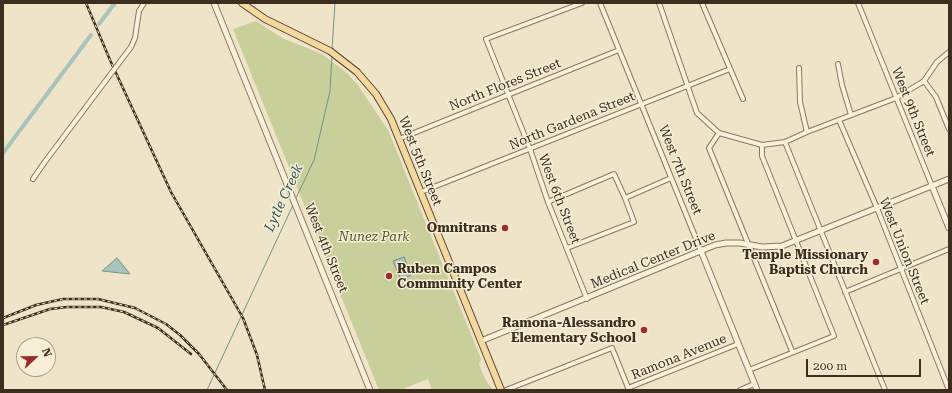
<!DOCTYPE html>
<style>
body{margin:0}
#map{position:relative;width:952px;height:393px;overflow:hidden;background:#f0e4c8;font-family:"Roboto Serif",serif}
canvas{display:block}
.frame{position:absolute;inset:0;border:4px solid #3d2e20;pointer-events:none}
.north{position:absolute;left:16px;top:337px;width:40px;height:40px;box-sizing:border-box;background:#f7eed8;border:1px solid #ada18e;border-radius:50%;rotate:68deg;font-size:11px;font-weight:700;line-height:16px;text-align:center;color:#3d2e20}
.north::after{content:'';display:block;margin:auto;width:14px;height:18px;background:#9e2a2b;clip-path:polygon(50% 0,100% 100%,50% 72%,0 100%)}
.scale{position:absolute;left:806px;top:359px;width:115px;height:18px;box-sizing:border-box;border:2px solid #3d2e20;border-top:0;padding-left:5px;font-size:12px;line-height:14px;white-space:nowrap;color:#3d2e20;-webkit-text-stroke:3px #f7eed8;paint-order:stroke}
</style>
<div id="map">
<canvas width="952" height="393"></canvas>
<div class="frame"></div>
<div class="north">N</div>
<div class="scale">200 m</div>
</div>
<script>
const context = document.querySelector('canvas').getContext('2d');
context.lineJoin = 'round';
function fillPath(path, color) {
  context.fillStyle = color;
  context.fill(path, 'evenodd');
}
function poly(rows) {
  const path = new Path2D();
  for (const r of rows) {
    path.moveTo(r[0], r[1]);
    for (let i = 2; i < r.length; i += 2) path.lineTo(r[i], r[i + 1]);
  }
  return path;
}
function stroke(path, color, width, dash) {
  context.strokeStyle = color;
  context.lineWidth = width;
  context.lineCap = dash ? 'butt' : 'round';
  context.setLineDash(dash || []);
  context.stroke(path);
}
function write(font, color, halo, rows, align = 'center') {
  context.font = font + ' "Roboto Serif",serif';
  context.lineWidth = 3;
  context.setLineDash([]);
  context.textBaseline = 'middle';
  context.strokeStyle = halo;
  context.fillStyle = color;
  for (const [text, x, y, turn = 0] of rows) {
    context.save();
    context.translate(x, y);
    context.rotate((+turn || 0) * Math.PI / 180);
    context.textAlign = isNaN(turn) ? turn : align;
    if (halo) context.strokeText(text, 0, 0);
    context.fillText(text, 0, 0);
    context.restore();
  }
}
const green = poly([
 [256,21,284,39,322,54,346,72,358,85,388,130,477,349,481,359,479,364,485,379,493,390,432,390,428,379,400,390,379,390,233,29]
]);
const water = poly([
 [404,257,411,275,401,280,393,261,404,257],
 [117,258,130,274,102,271,117,258]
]);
const stream = poly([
 [332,50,335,3],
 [296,198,314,160,330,91,332,56],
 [207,390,293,205]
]);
const canal = poly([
 [99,24,115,3],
 [3,153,91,35]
]);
const minor = poly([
 [582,3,486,39,530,149,548,202,587,299],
 [600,3,701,251],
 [659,3,697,113,719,133,762,145,785,142,807,132,896,98,924,81,937,62,949,52],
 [702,3,743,99],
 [858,3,932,186],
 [139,11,144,3],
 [838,64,842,85,851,115],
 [799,68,800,102,807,132],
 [924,81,936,97,949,129],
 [839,120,877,208,949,390],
 [719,133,709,148,792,351],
 [399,139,619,50],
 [785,142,885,390],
 [33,179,44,163],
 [421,192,730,69],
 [625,198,671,178],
 [548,202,614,174,625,198,634,222,567,248],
 [845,292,949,249],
 [749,370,834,336,762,156,762,145],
 [628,388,738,344],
 [506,390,612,348,629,390],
 [740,390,754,384]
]);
const tertiary = poly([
 [214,3,370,390],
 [932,186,949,228],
 [701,251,757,390],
 [481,341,715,245,726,243,740,243,762,247,782,246,949,179]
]);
const primary = poly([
 [242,3,265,19,330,51,357,72,376,94,391,119,501,390]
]);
const rail = poly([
 [86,3,110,60,171,192,243,318,257,355,265,390],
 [3,318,36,305,63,299,98,299,135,308,166,324,180,335,199,354,227,390],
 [3,325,50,309,67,307,101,307,124,312,158,328,191,354]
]);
const minorBridge = poly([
 [44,163,131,47,135,38,139,11]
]);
const markers = [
 [505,228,4,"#9e2a2b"],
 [876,262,4,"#9e2a2b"],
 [389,276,4,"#9e2a2b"],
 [644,330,4,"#9e2a2b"]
];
const streetNames = [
 ["North Flores Street",505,85,-22],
 ["West 9th Street",913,112,68],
 ["North Gardena Street",572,121,-22],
 ["West 5th Street",420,161,68],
 ["West 7th Street",680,170,68],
 ["West 6th Street",559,199,69],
 ["West 4th Street",326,248,68],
 ["West Union Street",904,251,68],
 ["Medical Center Drive",653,260,-22],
 ["Ramona Avenue",679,357,-22]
];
const poiNames = [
 ["Omnitrans",497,228],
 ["Temple Missionary",868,255],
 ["Baptist Church",868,270],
 ["Ruben Campos",397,269,"left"],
 ["Community Center",397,284,"left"],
 ["Ramona-Alessandro",636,323],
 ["Elementary School",636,338]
];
const parkNames = [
 ["Nunez Park",374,237]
];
const waterNames = [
 ["Lytle Creek",284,198,-65]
];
fillPath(green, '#c9cf9b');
fillPath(water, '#a9c4bc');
stroke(water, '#6f938a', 1);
stroke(stream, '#6f938a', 1);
stroke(canal, '#a9c4bc', 4);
stroke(minor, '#8d765c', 6);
stroke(tertiary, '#8d765c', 7);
stroke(primary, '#5b4430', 8);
stroke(minor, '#faf1dc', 4);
stroke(tertiary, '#faf1dc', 5);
stroke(primary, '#f3d9a0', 6);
stroke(rail, '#3d2e20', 2.5);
stroke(rail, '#f7eed8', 1, [3]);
stroke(minorBridge, '#8d765c', 6, []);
stroke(minorBridge, '#faf1dc', 4);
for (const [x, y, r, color] of markers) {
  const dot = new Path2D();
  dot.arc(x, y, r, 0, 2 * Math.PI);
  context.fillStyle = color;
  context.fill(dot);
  stroke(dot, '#f7eed8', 1.5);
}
write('13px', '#3d2e20', '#f7eed8', streetNames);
write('bold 13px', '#3d2e20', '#f7eed8', poiNames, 'right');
write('italic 13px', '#4d5a26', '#f7eed8', parkNames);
write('italic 14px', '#2f5d5a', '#f7eed8', waterNames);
</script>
